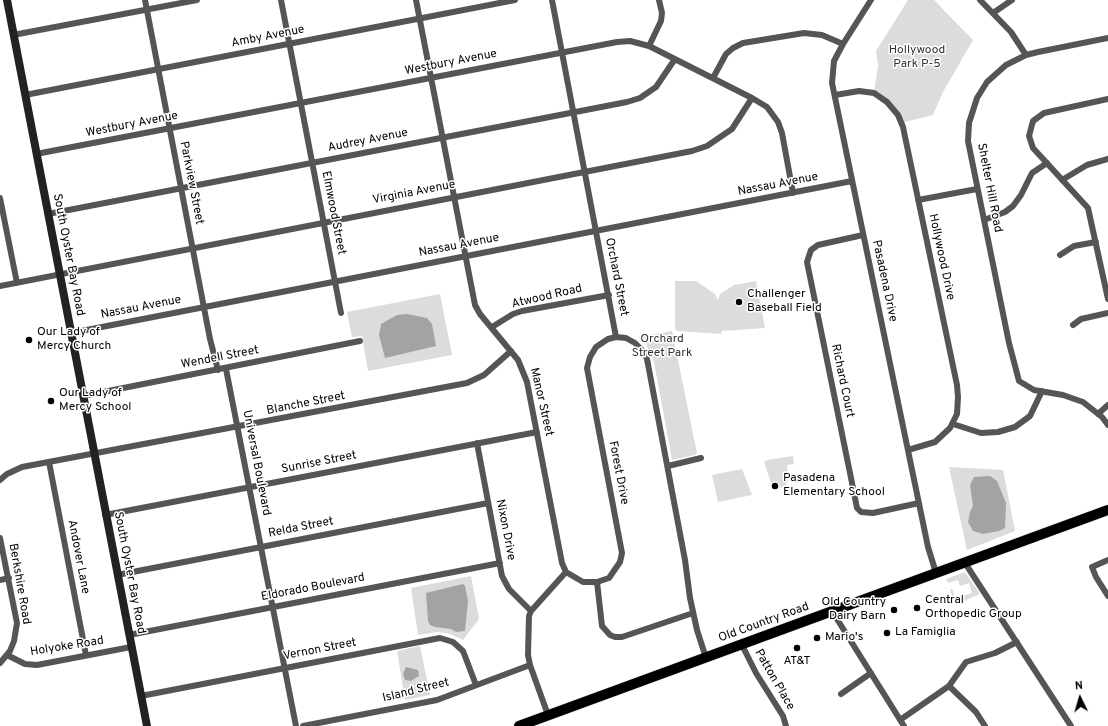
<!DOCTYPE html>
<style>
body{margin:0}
#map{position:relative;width:1108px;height:726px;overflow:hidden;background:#fff;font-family:Overpass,sans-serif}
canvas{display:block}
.north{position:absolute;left:1060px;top:678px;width:40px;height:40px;-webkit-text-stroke:3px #fff;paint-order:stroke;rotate:355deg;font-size:11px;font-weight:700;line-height:16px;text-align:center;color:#000}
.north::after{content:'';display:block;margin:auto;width:14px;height:18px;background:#000;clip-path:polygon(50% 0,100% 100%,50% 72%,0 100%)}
</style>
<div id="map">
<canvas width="1108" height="726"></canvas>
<div class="north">N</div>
</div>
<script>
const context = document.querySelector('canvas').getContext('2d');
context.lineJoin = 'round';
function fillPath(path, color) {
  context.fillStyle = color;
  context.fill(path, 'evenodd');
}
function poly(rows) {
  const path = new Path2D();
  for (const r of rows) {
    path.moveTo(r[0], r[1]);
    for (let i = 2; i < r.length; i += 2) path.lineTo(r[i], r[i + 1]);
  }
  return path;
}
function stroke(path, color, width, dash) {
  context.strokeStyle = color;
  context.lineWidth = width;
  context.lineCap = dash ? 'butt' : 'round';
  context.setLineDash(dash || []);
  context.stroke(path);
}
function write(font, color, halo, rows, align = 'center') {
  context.font = font + ' Overpass,sans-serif';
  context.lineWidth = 3;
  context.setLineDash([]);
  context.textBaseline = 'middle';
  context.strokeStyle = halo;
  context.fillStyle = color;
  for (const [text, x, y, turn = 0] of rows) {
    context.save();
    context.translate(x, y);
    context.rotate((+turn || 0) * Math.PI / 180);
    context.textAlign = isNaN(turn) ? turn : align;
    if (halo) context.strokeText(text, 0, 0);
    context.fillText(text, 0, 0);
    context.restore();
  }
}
const green = poly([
 [908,0,934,0,973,40,943,92,933,115,901,123,898,115,874,93,878,66,876,51],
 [675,281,696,281,715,294,718,300,720,294,734,285,756,281,765,328,722,331,721,334,677,331,675,328],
 [440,294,452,355,368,371,362,336,352,337,347,312],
 [672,331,697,453,695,455,672,460,654,362,646,344,638,337],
 [793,456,794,464,787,465,789,478,785,486,779,488,772,486,764,462,767,460],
 [949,467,1003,470,1015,531,967,550],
 [742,469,752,495,718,502,712,475],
 [965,572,980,594,959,603,954,601,950,589,952,589,956,598,972,593,969,583,960,586,958,580,948,583,946,579],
 [471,576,479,619,463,640,450,634,437,632,418,635,411,588],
 [420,646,430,695,405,700,397,651]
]);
const water = poly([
 [407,314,427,318,432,324,436,346,385,358,379,335,381,324,397,315],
 [990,476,997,481,1006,503,1005,528,999,531,983,534,973,531,968,522,970,512,973,506,970,485,974,477],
 [463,584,465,586,468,601,465,631,456,632,451,629,435,627,430,625,428,621,426,593],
 [406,667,418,670,419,676,411,681,405,680,403,674]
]);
const minor = poly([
 [145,0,210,339,218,370],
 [281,0,341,313],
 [416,0,475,305,480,314,518,360,527,382,562,563,566,572,531,611,529,616,528,655,530,665,548,715],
 [552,0,616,337,626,338,635,343,643,351,647,359,685,560,690,598,697,630,706,658],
 [871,0,843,44,834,61,832,83,928,547,936,573],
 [980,0,1011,32,1026,55],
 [993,13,1012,0],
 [13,35,197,0],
 [1108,38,1038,52,1026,55,1006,65,987,82,977,98,969,123,968,141,1009,343,1019,381,1034,390,1063,395,1083,402,1102,417,1108,425],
 [649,46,661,21,662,13,659,0],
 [713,78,726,54,733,48,743,43,804,33,822,35,843,44],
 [25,95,515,0],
 [835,95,859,91,874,93,887,102,898,115,903,127,957,385,958,397,957,414,950,428,935,442,908,450],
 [1108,99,1044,113,1033,121,1029,136,1033,148,1088,208,1108,299],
 [36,154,617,42,630,41,649,46,752,98,767,107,778,122,782,133,793,193],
 [1062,180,1087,165,1108,159],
 [0,198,17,283],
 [918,200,977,189],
 [48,214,627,102,640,98,656,87,675,59],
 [984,220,1005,212,1013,206,1021,195,1032,173,1047,163],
 [863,235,818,245,811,250,807,262,850,473,857,508,861,512,873,513,919,503],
 [1060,255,1074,246,1096,242],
 [0,286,692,151,707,146,732,129,752,98],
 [1073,325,1081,319,1108,313],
 [492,327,513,314,522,311,609,295],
 [71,333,852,181],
 [226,369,296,726],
 [83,396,360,341],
 [1098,414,1108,405],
 [953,424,981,433,998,432,1015,427,1030,416,1042,391],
 [477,443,502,576,509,589,531,611],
 [49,462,86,655],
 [668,466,701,458],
 [0,480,7,474,22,467,467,383,484,375,511,351],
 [105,515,537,432],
 [0,538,17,623,14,641,10,651,0,663],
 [1108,560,1092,567,1096,577,1108,596],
 [965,563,1071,726],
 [566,572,583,582,597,582,609,578,620,562,622,553,587,368,590,357,596,347,608,339,616,337],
 [117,575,488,503],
 [0,580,9,578],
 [597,582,602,626,610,635,615,637,622,637,693,613],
 [832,611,904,726],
 [129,635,500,563],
 [742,645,756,673,783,716,786,726],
 [7,655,25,664,37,665,131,647],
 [949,686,976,712,985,726],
 [841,694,871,673],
 [141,696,440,638,453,642,463,651,476,685],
 [900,720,949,686,966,662,995,653,1017,642],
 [303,726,437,700,530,665]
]);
const secondary = poly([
 [7,0,147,726]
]);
const primary = poly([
 [519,726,1108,510]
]);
const markers = [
 [739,302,4,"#000"],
 [29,340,4,"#000"],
 [51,401,4,"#000"],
 [775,486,4,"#000"],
 [917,608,4,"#000"],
 [894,610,4,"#000"],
 [887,633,4,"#000"],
 [817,638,4,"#000"],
 [797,648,4,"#000"]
];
const streetNames = [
 ["Amby Avenue",268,37,-11],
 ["Westbury Avenue",451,63,-11],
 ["Westbury Avenue",132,125,-11],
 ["Audrey Avenue",368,141,-11],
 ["Parkview Street",191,183,79],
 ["Nassau Avenue",778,185,-11],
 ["Shelter Hill Road",989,188,79],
 ["Virginia Avenue",414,193,-11],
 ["Elmwood Street",333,213,79],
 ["Nassau Avenue",459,246,-11],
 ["South Oyster Bay Road",68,255,79],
 ["Hollywood Drive",941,257,78],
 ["Orchard Street",616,277,79],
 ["Pasadena Drive",884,281,78],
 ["Atwood Road",547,297,-13],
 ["Nassau Avenue",141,308,-11],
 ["Wendell Street",220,358,-11],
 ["Richard Court",842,381,78],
 ["Manor Street",541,402,77],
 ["Blanche Street",306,404,-11],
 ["Universal Boulevard",256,463,79],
 ["Sunrise Street",319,463,-11],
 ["Forest Drive",618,473,79],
 ["Relda Street",301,528,-11],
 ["Nixon Drive",505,530,79],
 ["Andover Lane",78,557,79],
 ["South Oyster Bay Road",129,573,79],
 ["Berkshire Road",19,584,80],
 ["Eldorado Boulevard",313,588,-11],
 ["Old Country Road",764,623,-20],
 ["Holyoke Road",67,647,-9],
 ["Vernon Street",320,650,-11],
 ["Patton Place",774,680,60],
 ["Island Street",416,691,-14]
];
const parkNames = [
 ["Hollywood",917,51],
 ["Park P-5",917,65],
 ["Orchard",662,340],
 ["Street Park",662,354]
];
const poiNames = [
 ["Challenger",747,295],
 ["Baseball Field",747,309],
 ["Our Lady of",37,333],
 ["Mercy Church",37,347],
 ["Our Lady of",59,394],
 ["Mercy School",59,408],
 ["Pasadena",783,479],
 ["Elementary School",783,493],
 ["Central",925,601],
 ["Orthopedic Group",925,615],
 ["Old Country",886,603,"right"],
 ["Dairy Barn",886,617,"right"],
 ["La Famiglia",895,633],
 ["Mario's",825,638],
 ["AT&T",797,662,"center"]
];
fillPath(green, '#dcdcdc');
fillPath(water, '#a3a3a3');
stroke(primary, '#dbdbdb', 11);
stroke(minor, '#555', 6);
stroke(secondary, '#222', 8);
stroke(primary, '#000', 10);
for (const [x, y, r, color] of markers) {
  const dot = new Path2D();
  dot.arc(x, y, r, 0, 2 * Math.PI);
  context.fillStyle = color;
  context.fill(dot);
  stroke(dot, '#fff', 1.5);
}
write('12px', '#000', '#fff', streetNames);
write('12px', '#333', '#fff', parkNames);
write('12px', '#000', '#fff', poiNames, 'left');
</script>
